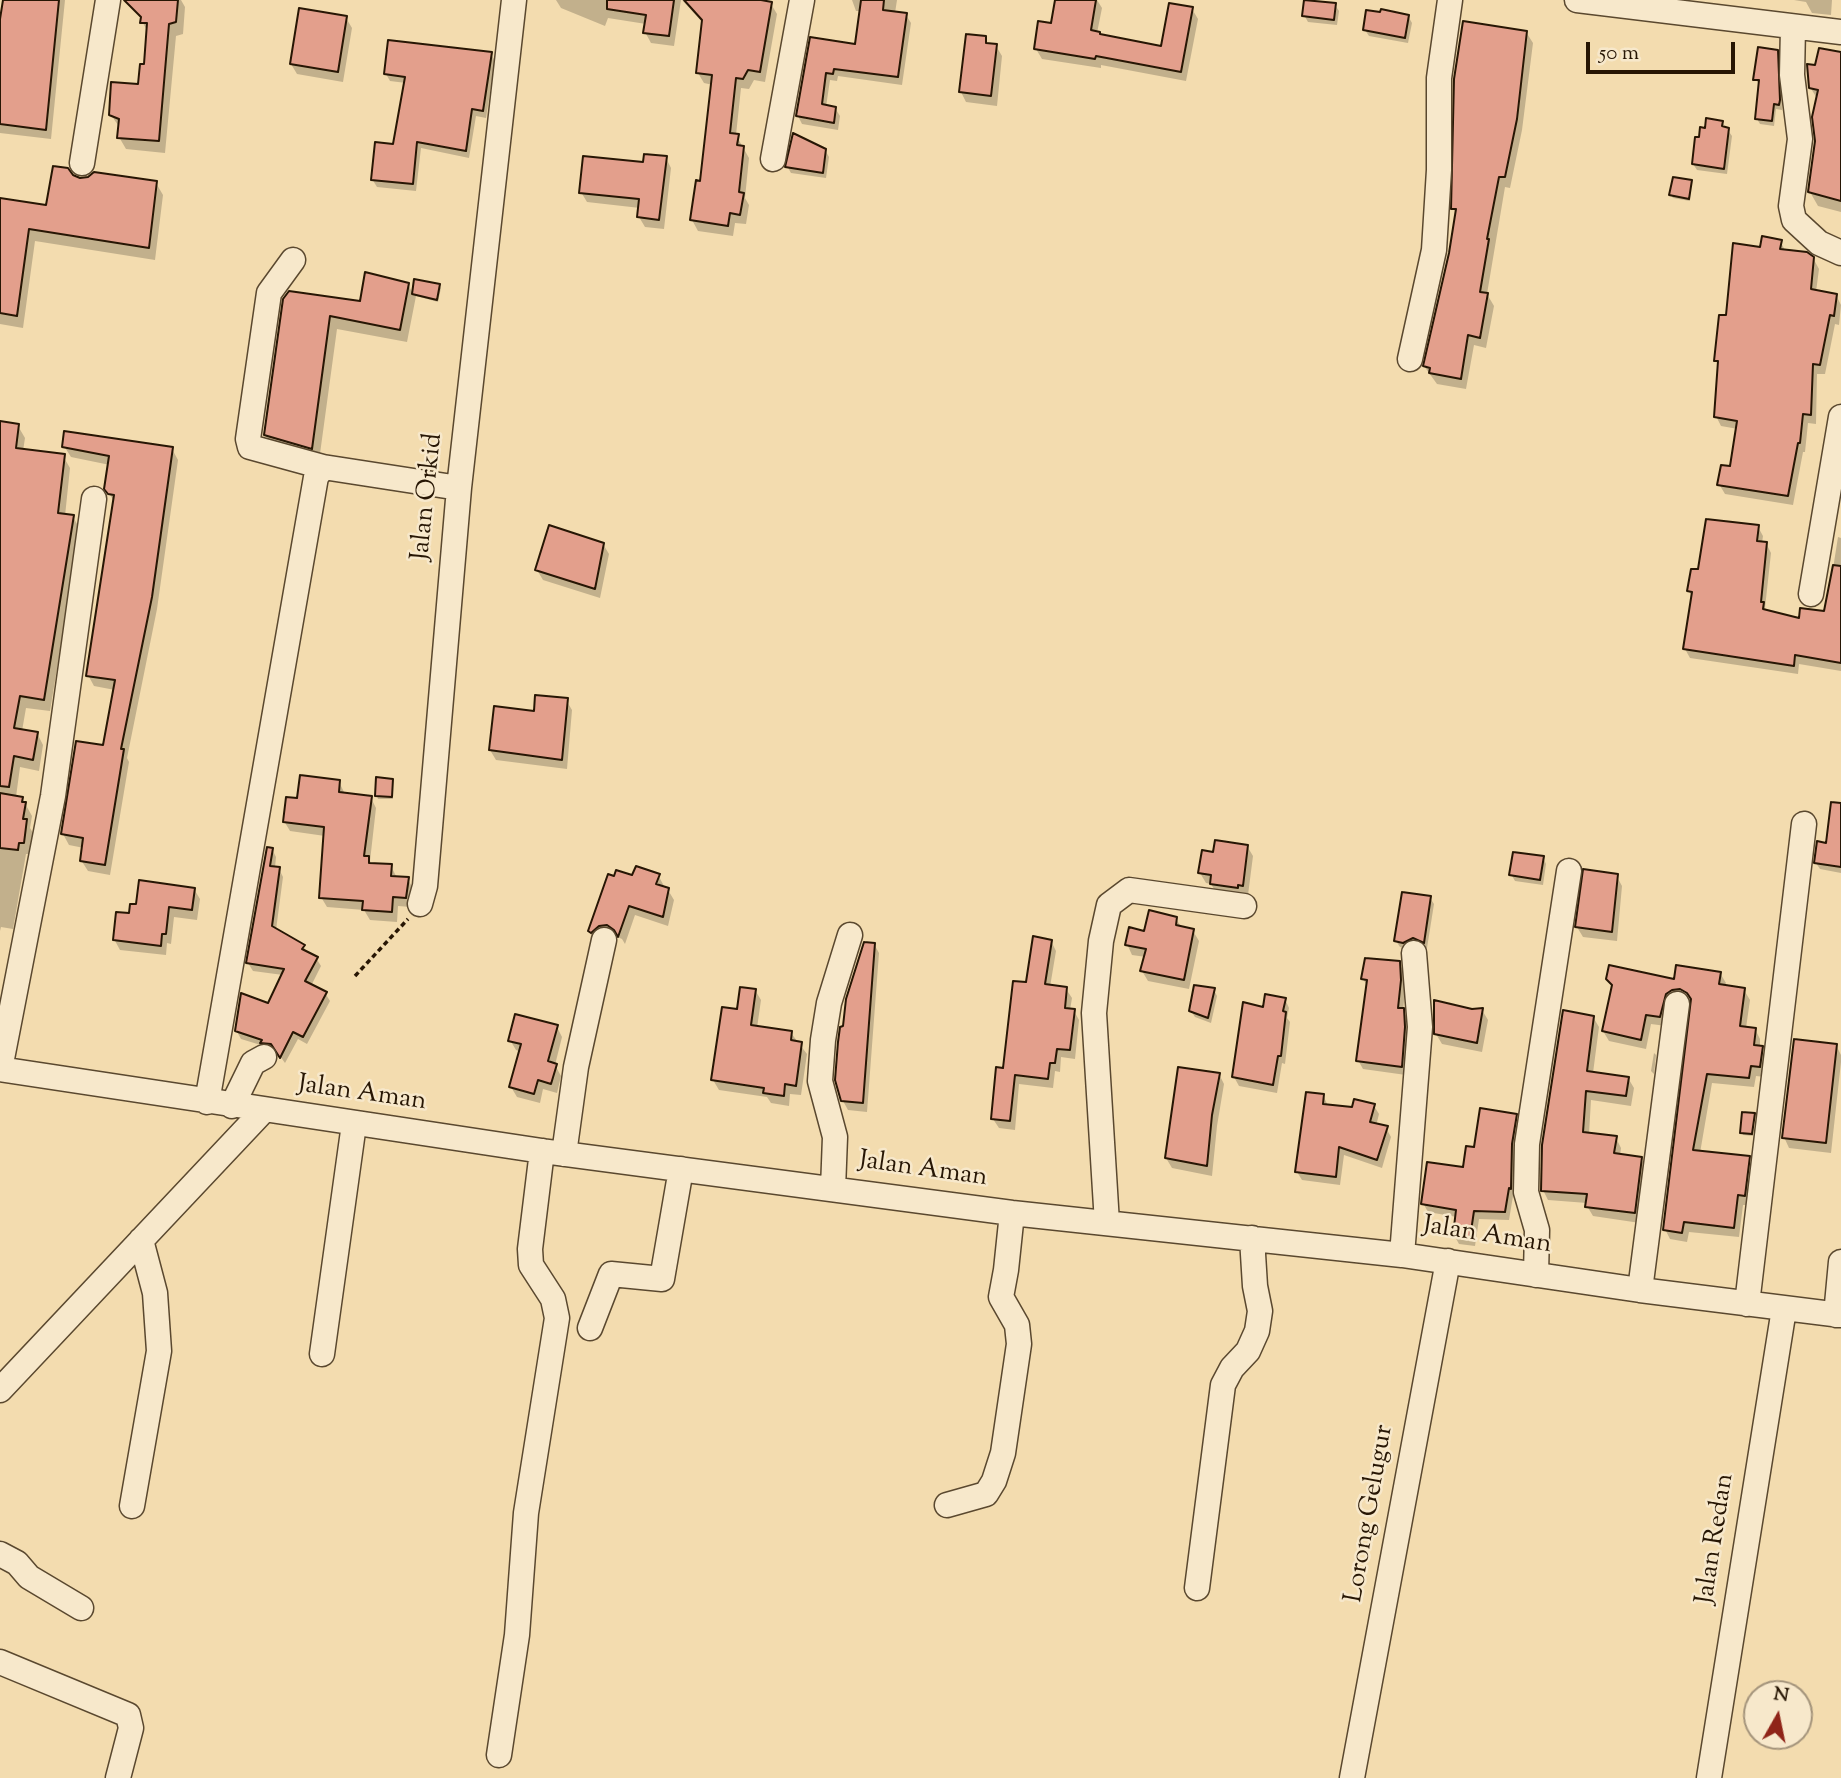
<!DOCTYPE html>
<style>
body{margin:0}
#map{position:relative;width:1841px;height:1778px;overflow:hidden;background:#f3dcaf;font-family:"Sorts Mill Goudy",serif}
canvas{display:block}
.north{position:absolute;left:1743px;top:1680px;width:70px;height:70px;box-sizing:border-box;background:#f7e8cb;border:2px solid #a4947b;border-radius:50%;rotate:9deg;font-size:19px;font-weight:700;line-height:28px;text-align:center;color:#271604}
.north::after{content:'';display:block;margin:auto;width:24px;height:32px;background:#8f2418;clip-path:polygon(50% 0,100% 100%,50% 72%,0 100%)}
.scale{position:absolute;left:1586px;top:42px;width:149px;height:32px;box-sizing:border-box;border:4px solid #271604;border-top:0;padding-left:9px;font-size:21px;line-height:24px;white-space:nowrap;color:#271604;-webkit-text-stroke:5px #f7e8cb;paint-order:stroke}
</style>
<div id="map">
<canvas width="1841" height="1778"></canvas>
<div class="north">N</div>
<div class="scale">50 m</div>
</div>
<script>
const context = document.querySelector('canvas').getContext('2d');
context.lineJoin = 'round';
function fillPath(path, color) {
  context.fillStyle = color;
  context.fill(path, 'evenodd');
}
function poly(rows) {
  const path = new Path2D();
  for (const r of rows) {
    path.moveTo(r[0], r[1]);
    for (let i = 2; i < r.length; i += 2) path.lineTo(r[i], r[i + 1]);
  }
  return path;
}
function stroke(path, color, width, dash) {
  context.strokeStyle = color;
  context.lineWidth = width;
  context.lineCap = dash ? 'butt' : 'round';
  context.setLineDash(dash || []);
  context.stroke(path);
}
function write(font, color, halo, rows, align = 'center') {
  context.font = font + ' "Sorts Mill Goudy",serif';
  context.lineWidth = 5;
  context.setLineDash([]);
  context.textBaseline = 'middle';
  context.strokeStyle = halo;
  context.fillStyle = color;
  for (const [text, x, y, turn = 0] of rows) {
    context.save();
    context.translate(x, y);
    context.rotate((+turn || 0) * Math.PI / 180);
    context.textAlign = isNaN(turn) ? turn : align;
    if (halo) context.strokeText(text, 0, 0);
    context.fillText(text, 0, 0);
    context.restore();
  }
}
const shadow = poly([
 [5,0,65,0,51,139,0,133,0,38],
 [136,0,181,0,185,7,183,34,176,36,165,153,126,149,119,137,120,128,111,115,140,86,146,66,148,32,135,9],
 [556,0,681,0,674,46,651,43,645,32,646,24,608,18,605,26,561,8],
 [682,0,768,0,767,3,771,4,777,14,765,82,754,80,749,89,741,88,736,135,749,158,745,198,749,205,746,224,735,223,733,236,698,231,692,220,701,183,713,85,704,83,698,73,703,23],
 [852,0,897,0,895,13,906,15,911,23,902,85,838,76,837,81,830,80,826,107,835,108,840,116,838,130,802,124,798,116,812,39,856,46,861,11,856,11],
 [1056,0,1097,0,1102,8,1097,33,1101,36,1162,48,1192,9,1198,19,1186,81,1101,65,1101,68,1042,59,1036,49,1053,25],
 [1794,0,1832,0,1831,15,1812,13,1806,2],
 [1335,5,1339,11,1337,25,1308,22,1304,15],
 [1408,16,1412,23,1408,43,1369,36,1365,30],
 [346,18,352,28,343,82,297,74,291,64],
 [1526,32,1533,43,1522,130,1510,188,1505,187,1487,294,1494,306,1486,348,1474,345,1466,389,1437,384,1424,366,1450,254,1457,214,1453,208],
 [985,38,989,45,996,46,1002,56,997,106,966,102,961,92],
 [1777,52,1780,58,1782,110,1776,109,1774,126,1760,124,1757,119,1760,85,1755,79],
 [491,54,495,61,486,118,476,116,469,158,421,148,416,191,377,187,372,179,394,146,406,83,390,81,386,74],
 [1841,56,1841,212,1818,206,1810,192,1817,141,1818,100,1810,87,1817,67],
 [1722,122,1732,136,1727,174,1697,170,1693,164],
 [825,150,829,157,826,178,791,173,787,166],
 [666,158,671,168,664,229,645,227,639,217,640,208,587,202,581,192,645,164],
 [72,176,80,180,156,183,163,195,155,260,35,241,23,328,0,324,0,200,48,207],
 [1691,182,1690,201,1673,198,1671,195],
 [1780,241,1786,252,1813,258,1819,269,1816,292,1836,295,1841,305,1839,325,1835,324,1825,374,1817,374,1816,424,1808,423,1805,452,1803,452,1793,505,1725,494,1719,484,1732,468,1738,429,1721,426,1716,416,1719,366,1716,360,1728,317,1762,249],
 [408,284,413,294,439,286,441,288,438,302,416,296,407,342,337,329,319,461,273,448,265,435,285,299,362,303],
 [0,423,18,426,25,438,23,451,63,456,70,468,65,516,73,517,80,529,50,711,26,708,22,731,37,733,43,745,39,771,20,767,16,797,22,798,32,816,30,828,33,833,30,854,26,854,13,929,1,927,0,931],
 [64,446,172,449,178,460,157,609,127,758,129,762,110,875,88,871,81,860,84,848,69,845,63,834,104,747,115,690,94,686,88,675,115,503,106,488,110,465,71,457],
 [1758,527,1763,536,1762,543,1766,543,1771,553,1765,608,1768,612,1800,620,1826,613,1838,537,1841,538,1841,671,1799,664,1798,674,1690,658,1685,649,1693,598,1689,591,1699,571],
 [603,544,609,554,600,598,543,580,537,570],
 [566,700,572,710,567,769,496,760,490,750,535,713],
 [392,780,393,799,378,799,377,796],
 [339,782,345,794,371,798,376,808,370,861,372,865,391,866,397,878,408,879,413,889,411,907,398,906,397,922,370,920,364,910,327,907,321,897,325,836,290,831,284,821,298,800],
 [1841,829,1841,873,1820,869,1816,863],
 [1247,846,1253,856,1248,895,1217,894,1211,884,1206,883,1200,873,1214,854],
 [272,849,276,857,275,868,279,869,283,877,276,930,303,946,308,954,316,958,321,966,311,986,325,993,330,1001,307,1044,298,1039,285,1063,277,1052,267,1051,264,1046,241,1039,236,1030,269,1005,283,975,253,971,248,963],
 [1543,857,1546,864,1543,885,1515,881,1511,874],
 [658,875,664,886,663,888,668,890,674,900,668,926,635,915,625,944,622,939,613,935,595,942,589,931,634,878],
 [1616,875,1622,886,1617,941,1583,937,1577,927],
 [194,889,200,899,197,920,174,917,171,944,167,943,166,955,120,950,114,939,131,915],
 [1430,898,1434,904,1427,948,1418,944,1408,949,1400,947,1396,941],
 [1176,919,1182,928,1193,931,1199,941,1189,989,1148,981,1142,971,1146,957,1132,955,1127,944],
 [1051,941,1056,951,1050,987,1066,989,1072,998,1070,1010,1074,1011,1079,1020,1075,1059,1061,1057,1060,1072,1055,1071,1053,1088,1019,1084,1015,1130,999,1128,993,1119,1004,1070],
 [874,944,879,953,867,1112,848,1110,843,1101,845,1027],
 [1399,963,1404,972,1405,991,1403,1011,1408,1019,1409,1037,1406,1075,1363,1069,1358,1060,1368,987,1363,979],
 [1720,973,1726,983,1725,987,1744,990,1750,1000,1746,1028,1755,1029,1760,1039,1760,1048,1767,1058,1765,1077,1756,1076,1754,1087,1712,1083,1700,1153,1748,1158,1754,1168,1750,1205,1743,1205,1739,1237,1689,1232,1687,1242,1670,1239,1665,1229,1692,1002,1686,999,1666,1026,1651,1024,1646,1049,1609,1041,1603,1031,1613,987,1608,979,1675,981],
 [755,990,761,1000,757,1028,791,1033,807,1054,801,1095,790,1094,789,1106,771,1103,767,1097,719,1090,713,1080,739,1011],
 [1214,990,1217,996,1211,1023,1195,1017,1191,1011],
 [1285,999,1289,1008,1287,1018,1290,1022,1285,1064,1282,1063,1277,1093,1239,1086,1234,1077,1265,1009],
 [1482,1010,1488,1020,1482,1052,1442,1044,1436,1034,1472,1011],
 [1593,1017,1599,1027,1593,1073,1628,1078,1634,1088,1631,1106,1591,1100,1589,1134,1616,1138,1621,1148,1620,1156,1641,1159,1647,1169,1640,1223,1593,1216,1587,1206,1587,1203,1548,1200,1543,1190],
 [557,1027,562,1037,555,1065,561,1076,557,1093,543,1089,540,1103,517,1097,511,1087,521,1052,516,1050,510,1040],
 [1836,1045,1841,1055,1841,1062,1831,1153,1789,1148,1784,1137],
 [1654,1053,1656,1055,1654,1074,1651,1071],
 [1219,1074,1224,1084,1217,1126,1212,1176,1172,1168,1166,1158],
 [1323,1095,1328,1106,1353,1109,1374,1106,1379,1114,1376,1126,1386,1128,1391,1137,1382,1168,1344,1155,1340,1185,1302,1180,1297,1172],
 [1754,1115,1753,1136,1743,1135,1742,1132],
 [1515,1116,1520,1124,1515,1197,1513,1196,1509,1220,1479,1219,1475,1246,1459,1244,1454,1235,1457,1217,1428,1212,1423,1203,1464,1169,1475,1149]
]);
const building = poly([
 [3,0,59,0,46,130,0,124,0,19,3,0],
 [124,0,178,0,176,22,169,24,159,141,117,138,119,119,109,115,111,82,138,84,140,64,144,64,147,23,140,23,141,17,124,0],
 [607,0,674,0,669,36,643,33,646,15,607,9,607,0],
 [684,0,761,0,772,2,760,72,748,70,743,79,736,78,730,133,739,134,737,145,744,146,739,192,744,193,740,215,730,213,728,226,690,220,696,180,700,181,712,75,696,73,702,20,684,0],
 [861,0,884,0,883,10,907,13,898,77,834,69,833,74,826,73,822,104,836,107,834,123,796,116,810,37,855,44,861,0],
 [1055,0,1096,0,1091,30,1100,32,1100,34,1161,46,1169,3,1193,7,1181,72,1096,56,1095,59,1034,49,1038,21,1051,23,1055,0],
 [1304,0,1336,3,1334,20,1302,16,1304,0],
 [299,8,347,16,338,72,290,64,299,8],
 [1381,9,1409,15,1405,38,1363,30,1366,10,1380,12,1381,9],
 [1463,21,1527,31,1517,119,1505,177,1499,177,1487,239,1489,239,1480,292,1488,293,1480,338,1468,335,1461,379,1429,373,1430,368,1423,366,1449,253,1456,209,1451,209,1454,79,1463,21],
 [966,34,986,36,986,43,997,44,991,96,959,92,966,34],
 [388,40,492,52,483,111,472,109,466,151,417,142,413,184,371,180,375,142,393,144,405,77,384,74,388,40],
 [1758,47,1778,50,1780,100,1779,105,1774,104,1772,121,1755,119,1759,80,1753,80,1758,47],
 [1819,48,1841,52,1841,201,1808,192,1815,141,1812,117,1818,90,1809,88,1807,64,1815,65,1819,48],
 [1706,118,1723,121,1722,126,1729,128,1724,169,1692,164,1695,137,1699,137,1700,127,1705,128,1706,118],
 [793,133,826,149,823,173,785,167,793,133],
 [644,154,667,156,659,220,637,217,639,199,579,193,583,156,643,162,644,154],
 [53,166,68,168,73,175,80,178,88,177,94,172,157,181,149,248,29,229,17,316,0,313,0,198,46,205,53,166],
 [1673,177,1692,180,1689,199,1669,195,1673,177],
 [1762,236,1782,240,1780,249,1807,252,1814,257,1811,289,1837,294,1834,316,1830,315,1820,365,1813,364,1811,415,1803,414,1800,443,1798,443,1788,496,1717,485,1721,465,1730,466,1737,421,1714,417,1718,361,1714,361,1719,315,1726,315,1733,243,1760,247,1762,236],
 [365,272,409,283,400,330,330,316,312,449,264,435,283,299,289,291,360,301,365,272],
 [414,279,440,284,437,300,412,294,414,279],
 [0,421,19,424,16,448,65,454,58,513,74,515,44,700,20,696,14,728,38,732,33,760,14,756,9,787,0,786,0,421],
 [64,431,173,447,152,597,121,749,124,749,105,865,80,861,83,838,61,834,76,741,103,745,115,680,86,676,114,495,108,494,104,489,109,456,62,447,64,431],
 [1706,519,1759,525,1757,541,1767,542,1761,602,1764,602,1763,609,1799,618,1800,608,1824,611,1833,565,1841,566,1841,663,1795,655,1794,666,1683,649,1692,592,1687,591,1691,569,1698,569,1706,519],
 [549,525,604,543,595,589,535,570,549,525],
 [535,695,568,698,562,760,489,750,494,706,534,711,535,695],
 [300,775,340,780,339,792,372,796,364,856,369,856,369,863,392,864,391,876,409,877,406,898,393,897,392,912,362,910,363,901,319,898,324,827,283,822,286,797,297,798,300,775],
 [376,777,393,779,392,797,375,796,376,777],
 [0,793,23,797,22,802,26,802,23,819,27,819,24,843,19,843,18,850,0,848,0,793],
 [1831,802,1841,803,1841,867,1814,863,1817,841,1826,843,1831,802],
 [1215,840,1248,845,1243,886,1238,885,1238,888,1210,884,1211,875,1198,873,1202,850,1213,852,1215,840],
 [267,847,273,848,270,866,280,867,272,926,305,945,302,949,318,957,305,981,327,992,303,1037,293,1032,280,1058,271,1044,260,1043,262,1040,235,1031,241,993,268,1003,284,969,246,963,267,847],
 [1513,852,1544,856,1540,880,1509,875,1513,852],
 [636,866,660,874,656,884,669,888,663,917,629,906,618,937,614,930,607,925,599,926,591,933,588,931,608,874,614,876,616,870,632,875,636,866],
 [1583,869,1618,874,1612,932,1575,927,1583,869],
 [139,880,195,888,192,910,169,907,166,934,162,934,161,946,113,940,116,912,129,913,130,904,136,904,139,880],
 [1402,892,1431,896,1424,943,1413,938,1403,943,1394,941,1402,892],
 [1149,910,1177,917,1176,925,1194,929,1184,980,1140,971,1146,949,1125,945,1129,927,1144,931,1149,910],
 [1033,936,1052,940,1045,984,1067,987,1065,1008,1075,1009,1070,1050,1057,1049,1055,1063,1050,1063,1048,1079,1015,1075,1010,1121,991,1119,996,1067,1003,1068,1013,981,1026,982,1033,936],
 [864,942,875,943,863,1103,841,1101,835,1080,838,1042,840,1027,843,1026,846,999,864,942],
 [1365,958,1400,961,1401,980,1398,1008,1404,1008,1405,1027,1402,1067,1356,1061,1367,980,1361,979,1365,958],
 [1609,965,1674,979,1676,965,1721,972,1719,984,1745,988,1740,1026,1756,1028,1754,1045,1763,1046,1760,1067,1751,1066,1749,1078,1707,1074,1693,1150,1750,1156,1745,1196,1738,1195,1734,1228,1684,1222,1682,1233,1663,1230,1691,999,1687,993,1680,989,1672,990,1666,994,1660,1017,1646,1015,1641,1040,1602,1031,1612,985,1606,979,1609,965],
 [1194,985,1215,988,1208,1018,1189,1011,1194,985],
 [740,987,756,989,751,1025,792,1031,791,1040,802,1042,796,1086,785,1084,784,1096,763,1093,764,1088,711,1080,722,1007,737,1009,740,987],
 [1265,994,1286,998,1283,1011,1286,1012,1281,1056,1278,1056,1273,1085,1232,1077,1243,1002,1263,1007,1265,994],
 [1434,1000,1472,1009,1483,1008,1477,1043,1434,1034,1434,1000],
 [1563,1010,1594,1016,1587,1071,1629,1077,1626,1096,1586,1091,1583,1132,1617,1136,1614,1153,1642,1157,1635,1213,1585,1207,1587,1194,1541,1191,1542,1145,1563,1010],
 [515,1014,558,1025,548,1061,557,1064,551,1084,538,1080,534,1094,509,1087,521,1044,508,1041,515,1014],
 [1794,1039,1837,1044,1826,1143,1782,1138,1794,1039],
 [1178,1067,1220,1073,1212,1115,1207,1166,1165,1158,1178,1067],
 [1306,1092,1324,1094,1323,1104,1352,1107,1354,1099,1375,1104,1370,1122,1388,1126,1377,1160,1339,1147,1336,1177,1295,1172,1306,1092],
 [1480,1108,1517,1114,1512,1144,1511,1189,1509,1188,1505,1212,1474,1211,1470,1238,1453,1235,1456,1210,1421,1204,1427,1162,1463,1167,1466,1146,1474,1147,1480,1108],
 [1742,1112,1755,1113,1752,1134,1740,1133,1742,1112]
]);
const path = poly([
 [355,976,408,919]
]);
const minor = poly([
 [1577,0,1841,32],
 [1793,27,1792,75,1800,139,1791,206,1794,220,1819,243,1841,253],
 [773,159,802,0],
 [82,163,108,0],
 [293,260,269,293,248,439,250,447,323,467],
 [1410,359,1434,250,1439,170,1439,78,1450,0],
 [1811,594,1841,417],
 [420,904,425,886,459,488,514,0],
 [0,1069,542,1151,1012,1213,1402,1255,1640,1290,1841,1315],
 [0,1069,53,796,94,499],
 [207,1102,316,477,323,467,459,488],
 [232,1106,253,1063,264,1057],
 [564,1154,576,1067,604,940],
 [833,1189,835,1137,820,1081,823,1040,829,1003,850,935],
 [1107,1223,1094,1013,1101,941,1109,905,1129,890,1244,906],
 [1402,1255,1420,1027,1414,953],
 [1536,1275,1537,1230,1526,1192,1527,1144,1569,871],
 [1640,1290,1677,1004],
 [1747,1304,1804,824],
 [1836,1315,1841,1262],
 [590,1328,611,1274,662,1279,681,1169],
 [322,1354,354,1124],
 [0,1390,263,1111],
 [947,1505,986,1494,994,1481,1003,1453,1019,1344,1017,1325,1001,1297,1006,1270,1012,1213],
 [132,1506,159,1351,155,1293,141,1240],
 [0,1554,17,1563,29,1577,81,1608],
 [1197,1588,1223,1385,1232,1368,1248,1351,1257,1331,1260,1311,1255,1286,1252,1238],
 [0,1662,128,1715,131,1728,118,1778],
 [499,1755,517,1635,526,1513,557,1318,553,1299,531,1265,530,1249,542,1151],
 [1352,1778,1448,1261],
 [1709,1778,1784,1309]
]);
const streetNames = [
 ["Jalan Orkid",429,497,-84],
 ["Jalan Aman",362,1095,8],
 ["Jalan Aman",923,1171,8],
 ["Jalan Aman",1487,1237,9],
 ["Lorong Gelugur",1371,1514,-80],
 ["Jalan Redan",1717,1539,-81]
];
fillPath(shadow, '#0003');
fillPath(building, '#e39f8c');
stroke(building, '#271604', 2);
stroke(minor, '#5a482f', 27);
stroke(path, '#271604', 3.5, [5, 3.5]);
stroke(minor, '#f7e8cb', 24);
write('26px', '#271604', '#f7e8cb', streetNames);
</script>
